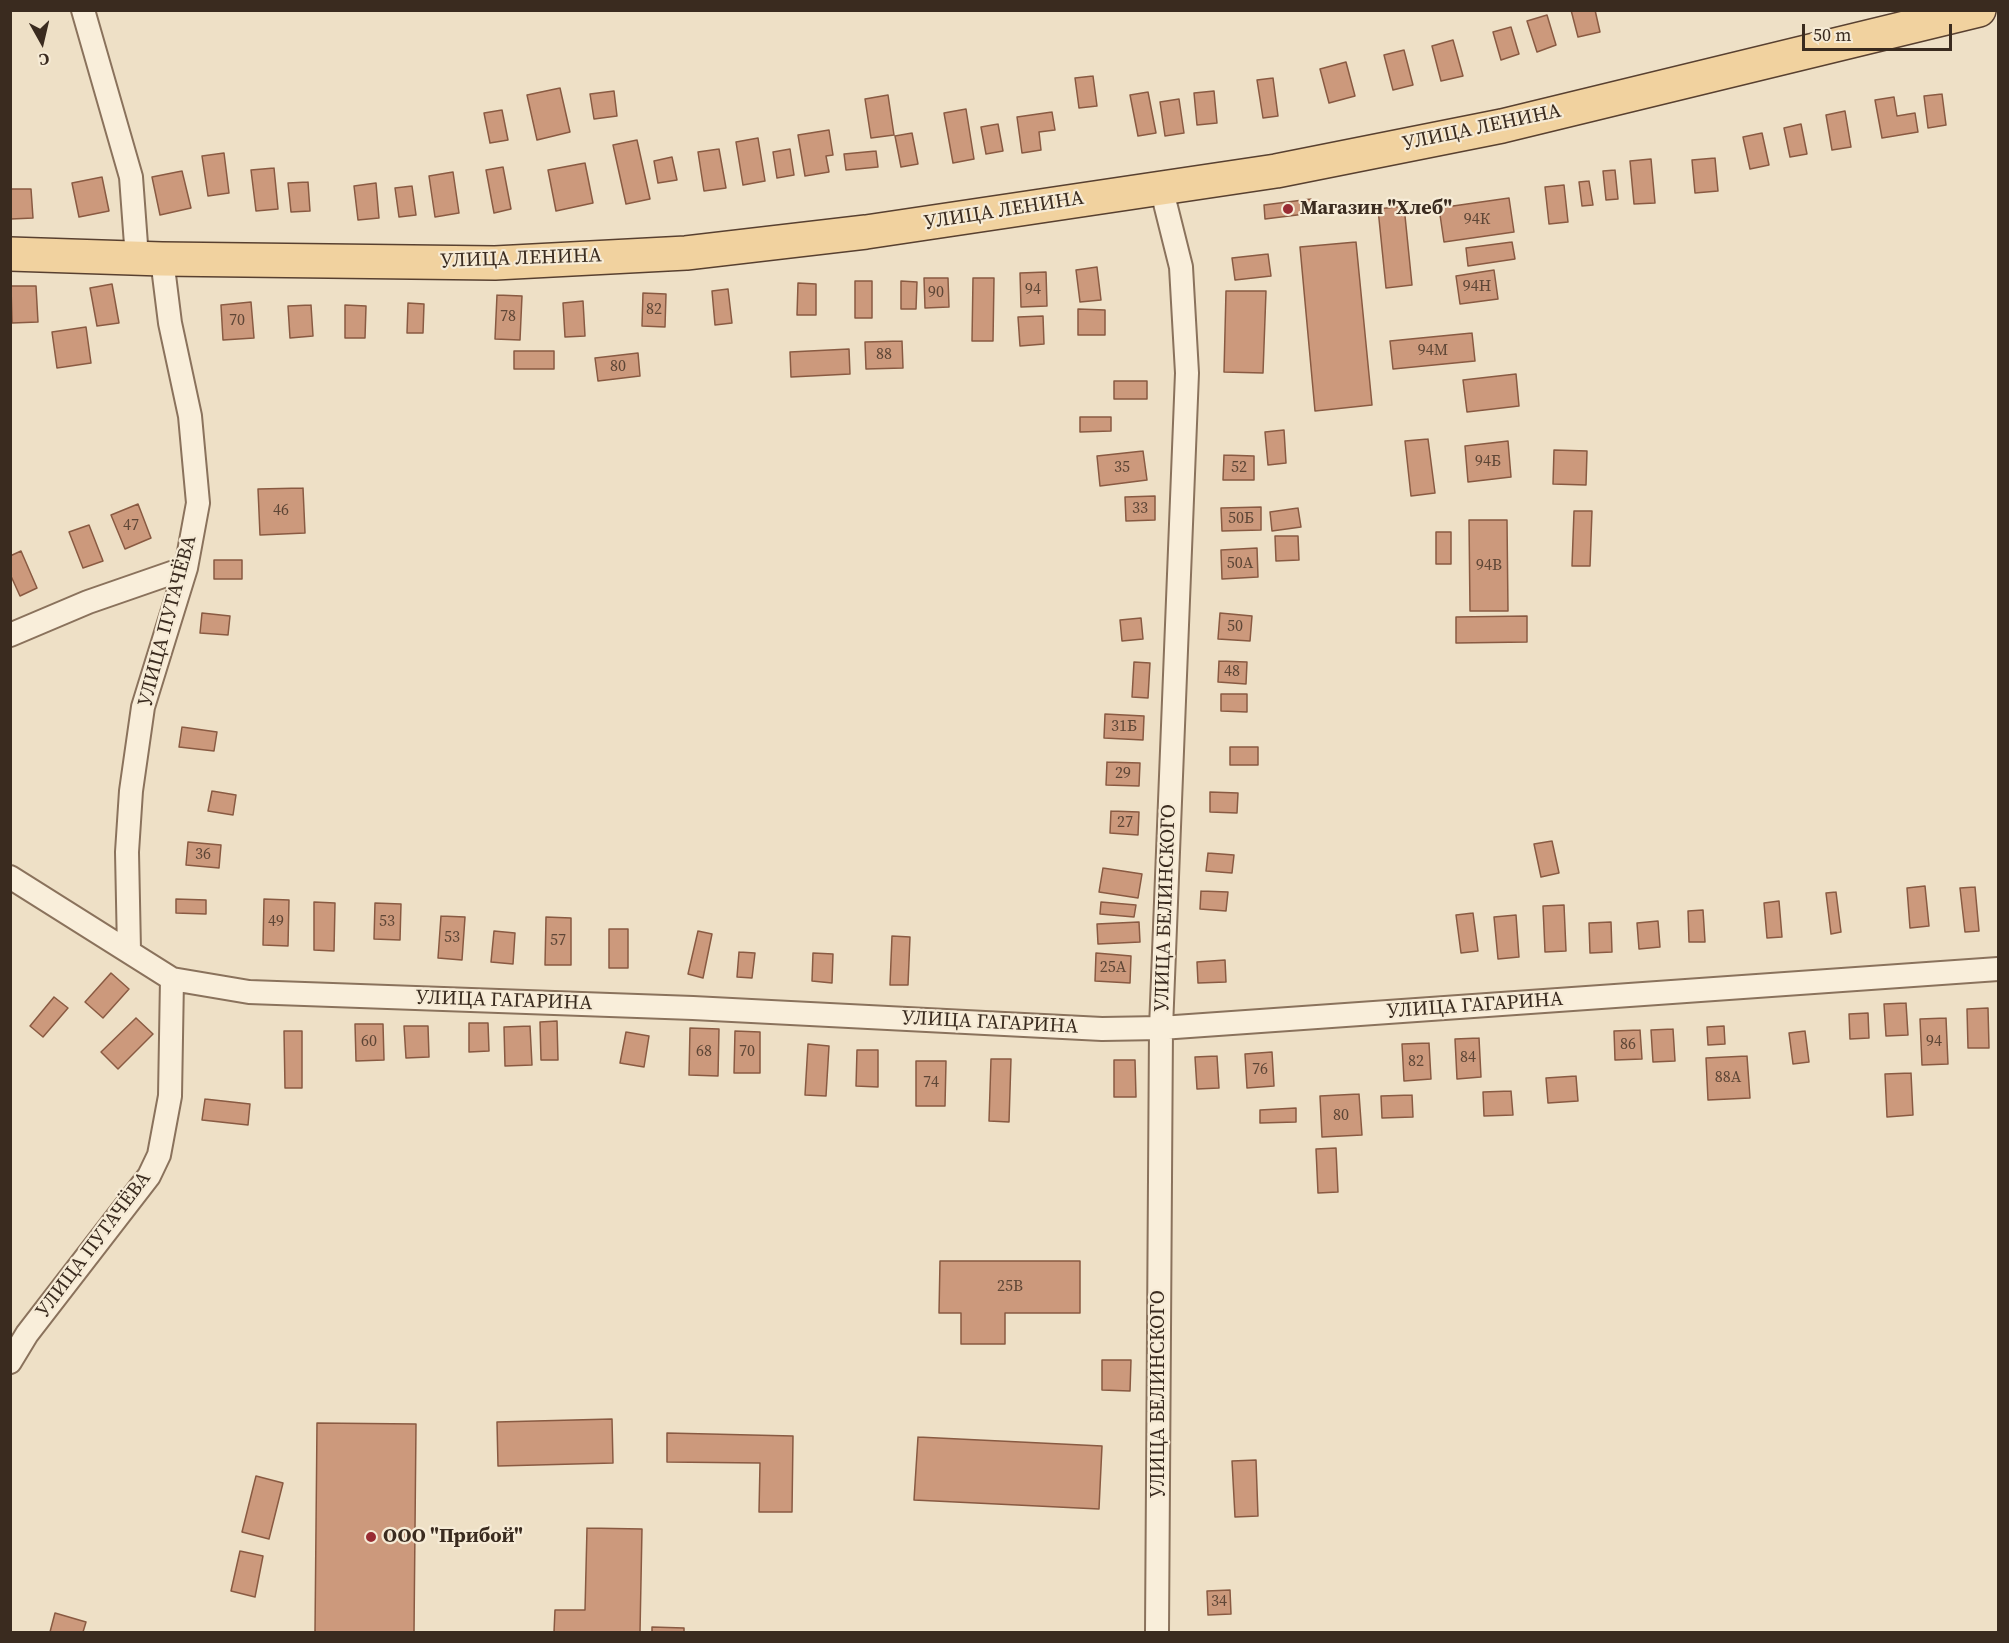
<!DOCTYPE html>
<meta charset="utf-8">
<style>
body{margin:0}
#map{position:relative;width:2009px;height:1643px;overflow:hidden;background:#eee0c6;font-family:"Source Serif 4",serif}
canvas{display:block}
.frame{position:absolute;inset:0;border:12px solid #3a2b1f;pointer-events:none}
.north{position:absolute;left:12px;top:12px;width:60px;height:60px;-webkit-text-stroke:4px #f6ebd6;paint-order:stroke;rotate:172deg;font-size:16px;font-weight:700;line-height:24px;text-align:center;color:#3a2b1f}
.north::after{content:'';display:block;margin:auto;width:21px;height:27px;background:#3a2b1f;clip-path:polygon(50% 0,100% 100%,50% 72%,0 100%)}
.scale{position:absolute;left:1802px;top:24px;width:150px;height:27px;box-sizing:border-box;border:3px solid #3a2b1f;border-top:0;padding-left:8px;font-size:18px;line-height:21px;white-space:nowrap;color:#3a2b1f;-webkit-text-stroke:4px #f6ebd6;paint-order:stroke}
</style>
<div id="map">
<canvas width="2009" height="1643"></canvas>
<div class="frame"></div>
<div class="north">С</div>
<div class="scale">50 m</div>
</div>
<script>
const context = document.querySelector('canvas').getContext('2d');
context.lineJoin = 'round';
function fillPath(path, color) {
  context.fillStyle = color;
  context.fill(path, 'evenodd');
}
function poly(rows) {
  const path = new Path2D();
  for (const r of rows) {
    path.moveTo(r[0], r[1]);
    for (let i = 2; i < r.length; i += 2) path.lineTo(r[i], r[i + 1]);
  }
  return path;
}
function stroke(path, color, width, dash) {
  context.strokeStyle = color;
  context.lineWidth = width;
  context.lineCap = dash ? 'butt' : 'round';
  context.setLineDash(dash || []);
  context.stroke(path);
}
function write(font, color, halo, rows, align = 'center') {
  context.font = font + ' "Source Serif 4",serif';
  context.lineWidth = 4.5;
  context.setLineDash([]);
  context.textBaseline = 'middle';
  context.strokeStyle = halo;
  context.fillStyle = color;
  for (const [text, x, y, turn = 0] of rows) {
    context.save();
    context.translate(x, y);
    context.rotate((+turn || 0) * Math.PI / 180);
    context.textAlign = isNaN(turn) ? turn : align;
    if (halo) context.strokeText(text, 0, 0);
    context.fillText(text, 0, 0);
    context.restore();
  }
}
const building = poly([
 [1571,10,1595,10,1600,32,1578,37,1571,10],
 [1547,15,1556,45,1537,52,1527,21,1547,15],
 [1511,27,1519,54,1501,60,1493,32,1511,27],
 [1453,40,1463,76,1441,81,1432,46,1453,40],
 [1404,50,1413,85,1393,90,1384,55,1404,50],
 [1346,62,1355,96,1329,103,1320,69,1346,62],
 [1093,76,1097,106,1079,108,1075,78,1093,76],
 [1273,78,1278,116,1263,118,1257,80,1273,78],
 [560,88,570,132,537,140,527,95,560,88],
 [614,91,617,116,594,119,590,94,614,91],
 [1214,91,1217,123,1197,125,1194,93,1214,91],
 [1148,92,1156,133,1138,136,1130,95,1148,92],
 [1942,94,1946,125,1928,128,1924,96,1942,94],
 [888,95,894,135,871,138,865,99,888,95],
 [1894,97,1897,116,1915,113,1918,132,1882,138,1875,100,1894,97],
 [1179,99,1184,133,1165,136,1160,102,1179,99],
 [966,109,974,159,953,163,944,113,966,109],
 [502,110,508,140,490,143,484,113,502,110],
 [1845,111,1851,147,1832,150,1826,115,1845,111],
 [1052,112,1055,130,1039,132,1041,150,1022,153,1017,117,1052,112],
 [998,124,1003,151,986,154,981,127,998,124],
 [1801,124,1807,154,1790,157,1784,128,1801,124],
 [829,130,833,155,826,156,829,172,805,176,798,135,829,130],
 [912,133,918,164,901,167,895,136,912,133],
 [1762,133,1769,165,1750,169,1743,137,1762,133],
 [758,138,765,181,743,185,736,142,758,138],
 [637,140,650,199,626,204,613,145,637,140],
 [719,149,726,188,704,191,698,152,719,149],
 [790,149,794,175,777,178,773,152,790,149],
 [876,151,878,167,846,170,844,154,876,151],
 [224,153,229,193,208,196,202,156,224,153],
 [672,157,677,180,658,183,654,161,672,157],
 [1715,158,1718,191,1695,193,1692,160,1715,158],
 [1651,159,1655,203,1634,204,1630,161,1651,159],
 [585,163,593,203,556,211,548,170,585,163],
 [503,167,511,209,494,213,486,170,503,167],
 [274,168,278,209,256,211,251,170,274,168],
 [1615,170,1618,199,1606,200,1603,171,1615,170],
 [182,171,191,208,160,215,152,177,182,171],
 [453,172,459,213,435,217,429,176,453,172],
 [102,177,109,211,79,217,72,183,102,177],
 [1589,181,1593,205,1582,206,1579,182,1589,181],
 [308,182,310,211,291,212,288,183,308,182],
 [376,183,379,218,358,220,354,186,376,183],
 [1564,185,1568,222,1549,224,1545,187,1564,185],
 [412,186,416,215,399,217,395,188,412,186],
 [10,189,31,189,33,218,11,219,10,189],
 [1509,198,1514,232,1444,242,1439,208,1509,198],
 [1311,199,1313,213,1265,219,1264,205,1311,199],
 [1404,206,1412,285,1386,288,1378,209,1404,206],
 [1356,242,1372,405,1315,411,1300,247,1356,242],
 [1512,242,1515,259,1468,266,1466,248,1512,242],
 [1268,254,1271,276,1235,280,1232,258,1268,254],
 [1097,267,1101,300,1080,302,1076,270,1097,267],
 [1494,270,1498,299,1460,304,1456,276,1494,270],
 [1046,272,1047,306,1021,307,1020,273,1046,272],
 [924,278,948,278,949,307,925,308,924,278],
 [973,278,994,278,993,341,972,341,973,278],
 [855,281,872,281,872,318,855,318,855,281],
 [901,281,917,282,916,309,901,309,901,281],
 [798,283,816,284,816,315,797,315,798,283],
 [112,284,119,323,97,326,90,288,112,284],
 [11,286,36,286,38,322,12,323,11,286],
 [728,289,732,323,715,325,712,291,728,289],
 [1226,291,1266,291,1263,373,1224,372,1226,291],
 [643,293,666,294,665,327,642,326,643,293],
 [497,295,522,296,520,340,495,339,497,295],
 [583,301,585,336,565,337,563,303,583,301],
 [251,302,254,338,223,340,221,305,251,302],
 [408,303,424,304,423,333,407,333,408,303],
 [311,305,313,336,290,338,288,306,311,305],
 [345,305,366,306,365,338,345,338,345,305],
 [1078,309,1105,310,1105,335,1078,335,1078,309],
 [1043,316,1044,344,1020,346,1018,317,1043,316],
 [86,327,91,363,57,368,52,332,86,327],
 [1472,333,1475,361,1393,369,1390,341,1472,333],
 [902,341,903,368,866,369,865,342,902,341],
 [849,349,850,374,791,377,790,352,849,349],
 [514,351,554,351,554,369,514,369,514,351],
 [638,353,640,376,598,381,595,358,638,353],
 [1516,374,1519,406,1467,412,1463,380,1516,374],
 [1114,381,1147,381,1147,399,1114,399,1114,381],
 [1080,417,1111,417,1111,431,1080,432,1080,417],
 [1284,430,1286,463,1268,465,1265,432,1284,430],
 [1428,439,1435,493,1411,496,1405,441,1428,439],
 [1508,441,1511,477,1468,482,1465,446,1508,441],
 [1554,450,1587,451,1586,485,1553,484,1554,450],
 [1143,451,1147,480,1100,486,1097,456,1143,451],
 [1224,455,1254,456,1254,480,1223,480,1224,455],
 [303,488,305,533,260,535,258,489,303,488],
 [1155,496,1155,520,1126,521,1125,497,1155,496],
 [138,504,151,538,125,549,111,515,138,504],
 [1261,507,1261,530,1222,531,1221,508,1261,507],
 [1298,508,1301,527,1272,531,1270,512,1298,508],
 [1574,511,1592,511,1590,566,1572,566,1574,511],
 [1469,520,1507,520,1508,611,1470,611,1469,520],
 [89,525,103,561,83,568,69,532,89,525],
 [1436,532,1451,532,1451,564,1436,564,1436,532],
 [1275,536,1298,536,1299,560,1276,561,1275,536],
 [1257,548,1258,577,1222,579,1221,550,1257,548],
 [21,551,37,588,20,596,10,574,10,556,21,551],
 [214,560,242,560,242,579,214,579,214,560],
 [202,613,230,616,228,635,200,633,202,613],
 [1220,613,1252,616,1250,641,1218,639,1220,613],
 [1527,616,1527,642,1456,643,1456,617,1527,616],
 [1141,618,1143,639,1122,641,1120,620,1141,618],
 [1219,661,1247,662,1246,684,1218,682,1219,661],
 [1134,662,1150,663,1148,698,1132,697,1134,662],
 [1221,694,1247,694,1247,712,1221,711,1221,694],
 [1105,714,1144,716,1143,740,1104,738,1105,714],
 [182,727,217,732,214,751,179,747,182,727],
 [1230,747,1258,747,1258,765,1230,765,1230,747],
 [1107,762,1140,763,1139,786,1106,785,1107,762],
 [212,791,236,795,233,815,208,811,212,791],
 [1210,792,1238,793,1237,813,1210,812,1210,792],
 [1111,811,1139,812,1138,835,1110,833,1111,811],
 [1552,841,1559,873,1541,877,1534,844,1552,841],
 [188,842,221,845,219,868,186,865,188,842],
 [1208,853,1234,855,1232,873,1206,871,1208,853],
 [1103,868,1142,874,1138,898,1099,892,1103,868],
 [1925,886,1929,926,1910,928,1907,888,1925,886],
 [1975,887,1979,931,1965,932,1960,888,1975,887],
 [1201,891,1228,892,1226,911,1200,909,1201,891],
 [1836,892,1841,932,1831,934,1826,893,1836,892],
 [176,899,206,900,206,914,176,913,176,899],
 [264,899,289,900,288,946,263,945,264,899],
 [1779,901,1782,937,1767,938,1764,903,1779,901],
 [314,902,335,903,334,951,314,950,314,902],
 [1101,902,1136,905,1134,917,1100,914,1101,902],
 [375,903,401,904,400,940,374,939,375,903],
 [1564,905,1566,951,1545,952,1543,906,1564,905],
 [1703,910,1705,942,1689,942,1688,911,1703,910],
 [1473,913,1478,951,1461,953,1456,915,1473,913],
 [1516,915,1519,957,1498,959,1494,917,1516,915],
 [441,916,465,917,462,960,438,958,441,916],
 [546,917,571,918,571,965,545,965,546,917],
 [1658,921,1660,947,1639,949,1637,923,1658,921],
 [1139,922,1140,942,1098,944,1097,924,1139,922],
 [1611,922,1612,952,1590,953,1589,923,1611,922],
 [609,929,628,929,628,968,609,968,609,929],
 [494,931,515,933,513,964,491,962,494,931],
 [698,931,712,934,703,978,688,974,698,931],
 [892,936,910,937,908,985,890,985,892,936],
 [739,952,755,953,752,978,737,977,739,952],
 [813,953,833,954,832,983,812,981,813,953],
 [1096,953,1131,956,1130,983,1095,981,1096,953],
 [1225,960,1226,982,1198,983,1197,962,1225,960],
 [111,973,129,989,103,1018,85,1002,111,973],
 [54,997,68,1008,43,1037,30,1026,54,997],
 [1906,1003,1908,1035,1886,1036,1884,1004,1906,1003],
 [1988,1008,1989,1048,1968,1048,1967,1009,1988,1008],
 [1868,1013,1869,1038,1850,1039,1849,1014,1868,1013],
 [136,1018,153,1034,118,1069,101,1052,136,1018],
 [1946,1018,1948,1064,1922,1065,1920,1019,1946,1018],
 [557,1021,558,1060,541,1060,540,1022,557,1021],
 [469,1023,488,1023,489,1051,469,1052,469,1023],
 [355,1024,383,1024,384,1060,356,1061,355,1024],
 [404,1026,428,1026,429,1057,406,1058,404,1026],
 [530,1026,532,1065,505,1066,504,1027,530,1026],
 [1724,1026,1725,1044,1708,1045,1707,1027,1724,1026],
 [690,1028,719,1029,718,1076,689,1075,690,1028],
 [1673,1029,1675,1061,1653,1062,1651,1030,1673,1029],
 [1640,1030,1642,1059,1615,1060,1614,1031,1640,1030],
 [284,1031,302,1031,302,1088,285,1088,284,1031],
 [735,1031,760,1032,760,1073,734,1073,735,1031],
 [1805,1031,1809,1062,1793,1064,1789,1033,1805,1031],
 [626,1032,649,1036,644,1067,620,1063,626,1032],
 [1479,1038,1481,1077,1457,1079,1455,1039,1479,1038],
 [1429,1043,1431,1079,1404,1081,1402,1044,1429,1043],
 [808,1044,829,1046,826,1096,805,1095,808,1044],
 [857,1050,878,1050,878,1087,856,1086,857,1050],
 [1272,1052,1274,1086,1247,1088,1245,1054,1272,1052],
 [1217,1056,1219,1088,1197,1089,1195,1057,1217,1056],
 [1747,1056,1750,1098,1708,1100,1706,1058,1747,1056],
 [991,1059,1011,1059,1009,1122,989,1121,991,1059],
 [1114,1060,1135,1060,1136,1097,1114,1097,1114,1060],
 [916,1061,946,1061,945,1106,916,1106,916,1061],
 [1911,1073,1913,1115,1887,1117,1885,1074,1911,1073],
 [1576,1076,1578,1101,1548,1103,1546,1078,1576,1076],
 [1511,1091,1513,1115,1484,1116,1483,1092,1511,1091],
 [1359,1094,1362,1135,1322,1137,1320,1096,1359,1094],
 [1412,1095,1413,1117,1382,1118,1381,1096,1412,1095],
 [205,1099,250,1104,248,1125,202,1120,205,1099],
 [1296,1108,1296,1122,1260,1123,1260,1110,1296,1108],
 [1336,1148,1338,1192,1318,1193,1316,1149,1336,1148],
 [940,1261,1080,1261,1080,1313,1005,1313,1005,1344,961,1344,961,1313,939,1313,940,1261],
 [1102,1360,1131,1360,1130,1391,1102,1390,1102,1360],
 [612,1419,613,1463,498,1466,497,1422,612,1419],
 [317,1423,416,1424,414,1632,315,1632,317,1423],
 [667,1433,793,1436,792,1512,759,1512,760,1463,667,1462,667,1433],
 [918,1437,1102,1446,1099,1509,914,1500,918,1437],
 [1256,1460,1258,1516,1235,1517,1232,1461,1256,1460],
 [256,1476,283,1483,269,1539,242,1532,256,1476],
 [587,1528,642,1529,640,1632,554,1632,555,1610,585,1610,587,1528],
 [240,1551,263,1556,255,1597,231,1591,240,1551],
 [1230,1590,1231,1614,1208,1615,1207,1591,1230,1590],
 [55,1613,86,1622,83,1632,50,1632,55,1613],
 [652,1627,684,1628,684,1632,652,1632,652,1627]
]);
const street = poly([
 [83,10,131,177,137,258],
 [10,635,88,602,186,568],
 [10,877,172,979,249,992,693,1008,1102,1029,1161,1028,1998,969],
 [129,950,127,852,131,791,143,707,186,568,198,503,190,416,170,323,162,259],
 [10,1362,27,1334,149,1176,159,1155,170,1096,172,979],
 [1157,1632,1161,1028,1187,373,1181,267,1161,187]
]);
const primary = poly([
 [10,254,162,259,495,263,686,253,866,232,1276,171,1502,126,1979,10]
]);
const markers = [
 [1288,209,6,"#992c33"],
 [371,1537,6,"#992c33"]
];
const numberNames = [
 ["94К",1477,220],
 ["94Н",1477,287],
 ["94",1033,290],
 ["90",936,293],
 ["82",654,310],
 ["78",508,317],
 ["70",237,321],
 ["94М",1433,351],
 ["88",884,355],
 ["80",618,367],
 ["94Б",1488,462],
 ["35",1122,468],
 ["52",1239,468],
 ["33",1140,509],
 ["46",281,511],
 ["50Б",1241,519],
 ["47",131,526],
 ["50А",1240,564],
 ["94В",1489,566],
 ["50",1235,627],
 ["48",1232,672],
 ["31Б",1124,727],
 ["29",1123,774],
 ["27",1125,823],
 ["36",203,855],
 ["49",276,922],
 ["53",387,922],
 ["53",452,938],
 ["57",558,941],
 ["25А",1113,968],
 ["60",369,1042],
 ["94",1934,1042],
 ["86",1628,1045],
 ["68",704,1052],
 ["70",747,1052],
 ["84",1468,1058],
 ["82",1416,1062],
 ["76",1260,1070],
 ["88А",1728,1078],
 ["74",931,1083],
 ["80",1341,1116],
 ["25В",1010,1287],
 ["34",1219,1602]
];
const streetNames = [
 ["УЛИЦА ЛЕНИНА",1482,128,-12],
 ["УЛИЦА ЛЕНИНА",1004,211,-9],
 ["УЛИЦА ЛЕНИНА",521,259,-2],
 ["УЛИЦА ПУГАЧЁВА",168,621,-75],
 ["УЛИЦА БЕЛИНСКОГО",1166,908,-88],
 ["УЛИЦА ГАГАРИНА",504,1001,2],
 ["УЛИЦА ГАГАРИНА",1475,1006,-4],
 ["УЛИЦА ГАГАРИНА",990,1023,3],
 ["УЛИЦА ПУГАЧЁВА",94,1245,-53],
 ["УЛИЦА БЕЛИНСКОГО",1159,1394,-90]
];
const poiNames = [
 ["Магазин \"Хлеб\"",1300,209],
 ["ООО \"Прибой\"",383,1537]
];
fillPath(building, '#cc997c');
stroke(building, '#895a42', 1.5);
stroke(street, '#8a725c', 26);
stroke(primary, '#584030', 36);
stroke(street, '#f9eeda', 22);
stroke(primary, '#f1d29f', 33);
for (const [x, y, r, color] of markers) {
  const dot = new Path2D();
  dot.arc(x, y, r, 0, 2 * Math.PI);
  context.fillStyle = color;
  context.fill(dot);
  stroke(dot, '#f6ebd6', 2);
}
write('16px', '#5e4636', null, numberNames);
write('20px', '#3a2b1f', '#f6ebd6', streetNames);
write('bold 20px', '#3a2b1f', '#f6ebd6', poiNames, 'left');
</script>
